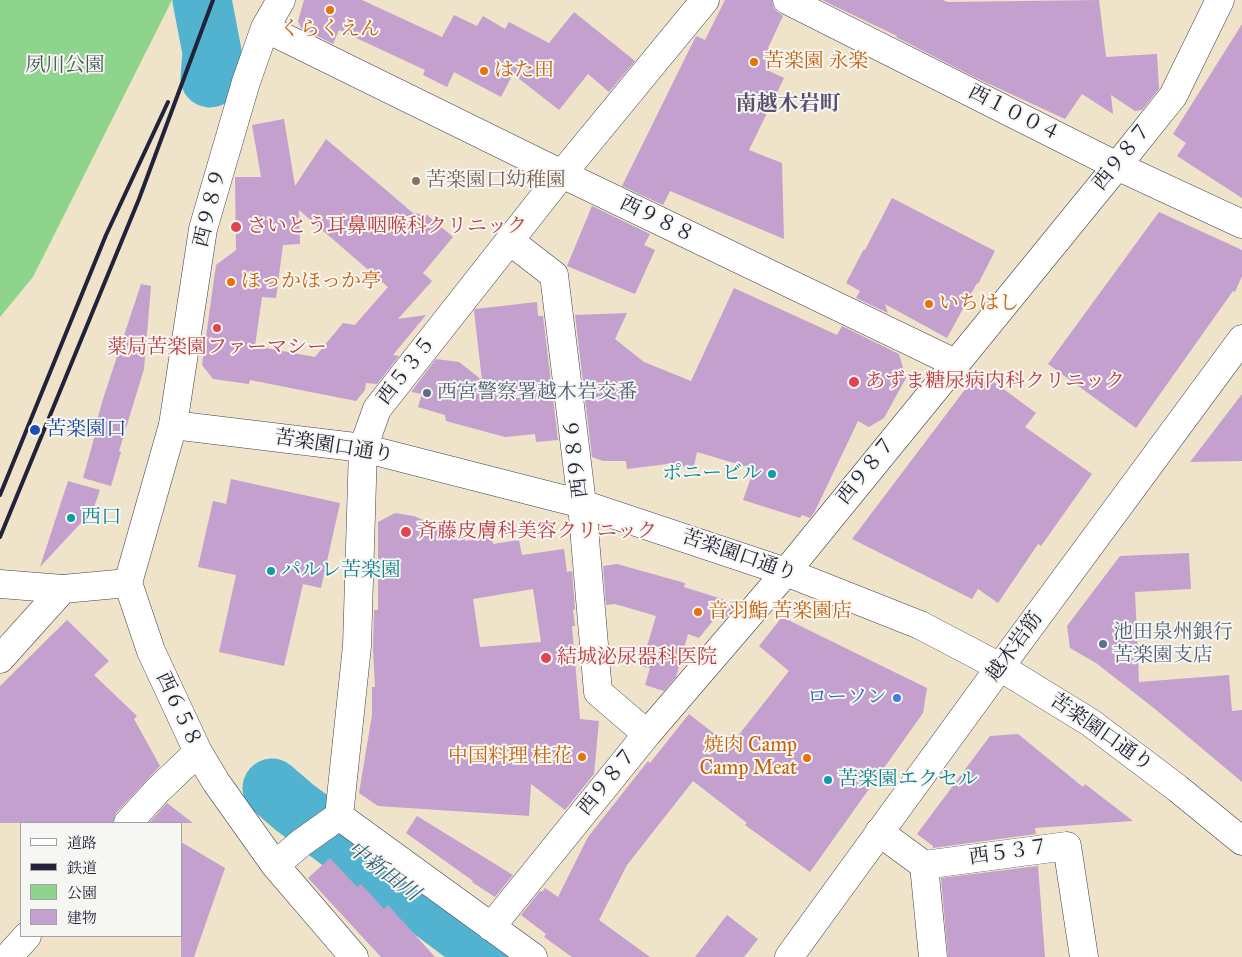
<!DOCTYPE html>
<meta charset="utf-8">
<style>
body{margin:0}
#map{position:relative;width:1242px;height:957px;overflow:hidden;background:#efe3c9;font-family:"IM FELL Great Primer","Noto Serif JP",serif}
canvas{display:block}
.legend{position:absolute;left:20px;top:822px;width:162px;height:115px;box-sizing:border-box;background:#f6f6f2;border:1px solid #a1a1a9;margin:0;padding:6px 9px;list-style:none;font-size:15px;color:#22223b}
.legend li{display:flex;align-items:center;gap:10px;height:25px}
.legend b{width:25px;border:1px solid #a1a1a9}
</style>
<div id="map">
<canvas width="1242" height="957"></canvas>
<ul class="legend">
<li><b style="height:6px;background:#fff"></b>道路</li>
<li><b style="height:6px;background:#22223b"></b>鉄道</li>
<li><b style="height:14px;background:#8ed48d"></b>公園</li>
<li><b style="height:14px;background:#c3a0cd"></b>建物</li>
</ul>
</div>
<script>
const context = document.querySelector('canvas').getContext('2d');
context.lineJoin = 'round';
function fillPath(path, color) {
  context.fillStyle = color;
  context.fill(path, 'evenodd');
}
function poly(rows) {
  const path = new Path2D();
  for (const r of rows) {
    path.moveTo(r[0], r[1]);
    for (let i = 2; i < r.length; i += 2) path.lineTo(r[i], r[i + 1]);
  }
  return path;
}
function stroke(path, color, width, dash) {
  context.strokeStyle = color;
  context.lineWidth = width;
  context.lineCap = dash ? 'butt' : 'round';
  context.setLineDash(dash || []);
  context.stroke(path);
}
function write(font, color, halo, rows, align = 'center') {
  context.font = font + ' "IM FELL Great Primer","Noto Serif JP",serif';
  context.lineWidth = 4;
  context.setLineDash([]);
  context.textBaseline = 'middle';
  context.strokeStyle = halo;
  context.fillStyle = color;
  for (const [text, x, y, turn = 0] of rows) {
    context.save();
    context.translate(x, y);
    context.rotate((+turn || 0) * Math.PI / 180);
    context.textAlign = isNaN(turn) ? turn : align;
    if (halo) context.strokeText(text, 0, 0);
    context.fillText(text, 0, 0);
    context.restore();
  }
}
const green = poly([
 [0,0,172,0,33,277,0,317]
]);
const river = poly([
 [202,0,212,52,210,78],
 [272,788,294,807,494,957]
]);
const building = poly([
 [304,0,362,0,442,37,454,15,477,26,483,16,505,29,509,22,549,43,574,12,635,61,609,92,588,74,559,110,513,74,501,97,454,72,447,87,423,75,425,70,339,30,333,44,301,28,298,21],
 [725,0,772,0,774,9,783,16,768,48,778,53,769,71,784,78,749,150,782,163,784,239,670,191,663,205,622,186,696,36,705,40],
 [822,0,943,0,947,2,1099,0,1106,57,1157,54,1159,89,1142,110,1135,111,1111,95,1113,114,1082,94,1065,119,974,77,896,37,897,36],
 [1242,24,1242,198,1177,156,1186,143,1173,134],
 [284,119,295,186,326,139,413,213,427,215,453,237,423,273,432,281,398,319,426,315,393,355,399,356,377,384,366,383,365,390,356,401,250,380,249,384,213,379,202,365,216,265,236,250,235,177,261,177,252,125],
 [299,210,388,287,355,325,343,323,315,357,255,346,262,297,276,298,283,245,300,244],
 [892,198,995,251,978,284,977,283,947,338,885,304,888,313,856,298,860,291,846,283,864,249,865,250],
 [592,206,650,234,644,245,655,250,635,294,567,266],
 [1159,212,1242,250,1242,276,1235,292,1233,291,1136,428,1048,364],
 [141,284,151,286,144,369,119,451,121,452,111,486,83,478,98,424,96,424,103,399],
 [734,288,837,335,842,326,899,354,906,378,884,418,869,427,858,421,815,511,810,518,802,515,800,518,743,500,754,469,697,452,693,470,675,463,627,469,626,461,603,461,592,457,575,315,627,313,615,339,644,362,691,381],
 [537,302,538,316,543,316,558,440,536,442,535,434,505,437,446,421,445,415,418,407,422,394,411,392,436,359,459,362,482,380,474,311,475,309],
 [979,371,1036,413,1025,427,1092,474,1041,546,1038,544,998,603,978,589,972,599,852,539],
 [1242,394,1242,461,1190,462],
 [231,479,340,503,321,588,303,584,284,666,219,652,236,575,198,567,213,501,226,504],
 [68,481,100,490,93,510,40,567],
 [395,513,414,516,448,531,463,529,465,541,492,537,493,544,519,540,522,555,564,549,567,572,572,571,575,609,573,610,575,626,572,626,580,719,599,721,594,774,565,810,531,784,529,816,378,806,359,793,372,715,372,687,375,687,373,650,374,610,378,610,378,522],
 [533,589,541,642,480,647,473,599],
 [1189,553,1191,589,1135,592,1139,682,1229,675,1232,711,1242,710,1242,782,1155,709,1096,663,1070,648,1067,626,1120,556],
 [617,564,685,583,684,587,738,604,727,617,720,612,699,638,688,634,676,677,664,691,645,685,650,668,641,666,656,616,615,604,606,605,603,566],
 [782,617,927,688,923,713,810,872,745,825,747,823,693,781,627,865,599,920,650,957,572,957,544,937,546,934,521,915,540,891,542,892,545,888,558,897,588,837,648,761,650,763,689,714,730,746,789,671,759,646],
 [67,620,109,661,94,675,137,716,134,719,160,766,116,813,113,823,0,823,0,686],
 [1018,734,1083,787,1085,784,1133,821,1035,828,1036,834,933,848,933,846,917,834,990,736],
 [167,803,193,823,149,823],
 [417,816,513,875,495,897,472,882,473,881,406,833],
 [181,842,225,868,194,957,181,957],
 [330,858,357,887,361,884,384,909,388,905,435,957,381,957,308,878],
 [1038,866,1045,957,948,957,941,878],
 [727,915,758,939,744,957,695,957]
]);
const street = poly([
 [787,0,1117,166,1242,224],
 [265,28,562,174,955,363],
 [510,241,554,275,582,504,598,692,647,734],
 [173,425,203,229,246,82,265,28,281,0],
 [128,583,151,651,198,752,216,782,275,865,354,957],
 [0,659,63,589],
 [339,816,357,646,363,448,377,409,562,174,705,0],
 [339,816,533,957],
 [128,823,157,791,198,752],
 [879,832,924,865,1067,846,1084,957],
 [275,865,301,843,339,816],
 [924,865,933,957],
 [491,927,647,734,786,572,1117,166,1173,96,1220,0],
 [8,957,27,936]
]);
const secondary = poly([
 [0,584,63,589,128,583,173,425,363,448,582,504,786,572,920,625,1000,667,1091,723,1177,788,1242,841],
 [789,957,1000,667,1242,339]
]);
const rail = poly([
 [0,495,106,235,168,102],
 [0,537,139,199,213,0]
]);
const markers = [
 [330,10,5,"#e8710a"],
 [754,62,5,"#e8710a"],
 [484,71,5,"#e8710a"],
 [416,181,5,"#8d6e63"],
 [236,227,6,"#e0444e"],
 [231,282,5,"#e8710a"],
 [929,304,5,"#e8710a"],
 [217,328,5,"#e0444e"],
 [854,382,6,"#e0444e"],
 [427,393,5,"#5c6f8a"],
 [35,430,6,"#1a4fb4"],
 [772,474,5,"#0f9aa8"],
 [71,518,5,"#0f9aa8"],
 [406,532,6,"#e0444e"],
 [271,571,5,"#0f9aa8"],
 [698,612,5,"#e8710a"],
 [1103,644,5,"#5c6f8a"],
 [546,658,6,"#e0444e"],
 [897,698,5,"#3f7fe0"],
 [582,757,5,"#e8710a"],
 [807,758,5,"#e8710a"],
 [828,780,5,"#0f9aa8"]
];
const foodNames = [
 ["くらくえん",330,30,"center"],
 ["苦楽園 永楽",764,62],
 ["はた田",494,71],
 ["ほっかほっか亭",241,282],
 ["いちはし",939,304],
 ["音羽鮨 苦楽園店",708,612],
 ["焼肉 Camp",797,746,"right"],
 ["Camp Meat",797,769,"right"],
 ["中国料理 桂花",572,757,"right"]
];
const parkNames = [
 ["夙川公園",65,66]
];
const streetNames = [
 ["西１００４",1014,114,27],
 ["西９８７",1123,157,-51],
 ["西９８９",211,208,-76],
 ["西９８８",657,220,26],
 ["西５３５",407,371,-52],
 ["苦楽園口通り",334,447,9],
 ["西９８６",577,458,-97],
 ["西９８７",867,471,-51],
 ["苦楽園口通り",739,556,19],
 ["越木岩筋",1015,647,-54],
 ["西６５８",178,710,65],
 ["苦楽園口通り",1101,733,35],
 ["西９８７",608,782,-51],
 ["西５３７",1009,853,-8]
];
const educationNames = [
 ["苦楽園口幼稚園",426,181]
];
const healthNames = [
 ["さいとう耳鼻咽喉科クリニック",247,227],
 ["薬局苦楽園ファーマシー",217,348,"center"],
 ["あずま糖尿病内科クリニック",865,382],
 ["斉藤皮膚科美容クリニック",417,532],
 ["結城泌尿器科医院",557,658]
];
const serviceNames = [
 ["西宮警察署越木岩交番",437,393],
 ["池田泉州銀行",1113,633],
 ["苦楽園支店",1113,656]
];
const transitNames = [
 ["苦楽園口",46,430]
];
const cultureNames = [
 ["ポニービル",762,474,"right"],
 ["西口",81,518],
 ["パルレ苦楽園",281,571],
 ["苦楽園エクセル",838,780]
];
const shopNames = [
 ["ローソン",887,698]
];
const neighbourhoodNames = [
 ["南越木岩町",788,105]
];
const waterNames = [
 ["中新田川",383,872,37]
];
fillPath(green, '#8ed48d');
stroke(river, '#52b3d1', 59);
fillPath(building, '#c3a0cd');
stroke(street, '#413f50', 29);
stroke(secondary, '#413f50', 29);
stroke(street, '#fff', 28);
stroke(secondary, '#fff', 28);
stroke(rail, '#22223b', 4);
for (const [x, y, r, color] of markers) {
  const dot = new Path2D();
  dot.arc(x, y, r, 0, 2 * Math.PI);
  context.fillStyle = color;
  context.fill(dot);
  stroke(dot, '#f6f6f2', 2);
}
write('20px', '#c56008', '#f6f6f2', foodNames, 'left');
write('20px', '#425754', '#f6f6f2', parkNames);
write('20px', '#22223b', '#f6f6f2', streetNames);
write('20px', '#785e54', '#f6f6f2', educationNames, 'left');
write('20px', '#be3a42', '#f6f6f2', healthNames, 'left');
write('20px', '#4e5e75', '#f6f6f2', serviceNames, 'left');
write('20px', '#164399', '#f6f6f2', transitNames, 'left');
write('20px', '#0d838f', '#f6f6f2', cultureNames, 'left');
write('20px', '#366cbe', '#f6f6f2', shopNames, 'right');
write('bold 21px', '#5a4e6e', '#f6f6f2', neighbourhoodNames);
write('italic 21px', '#355c77', '#f6f6f2', waterNames);
</script>
